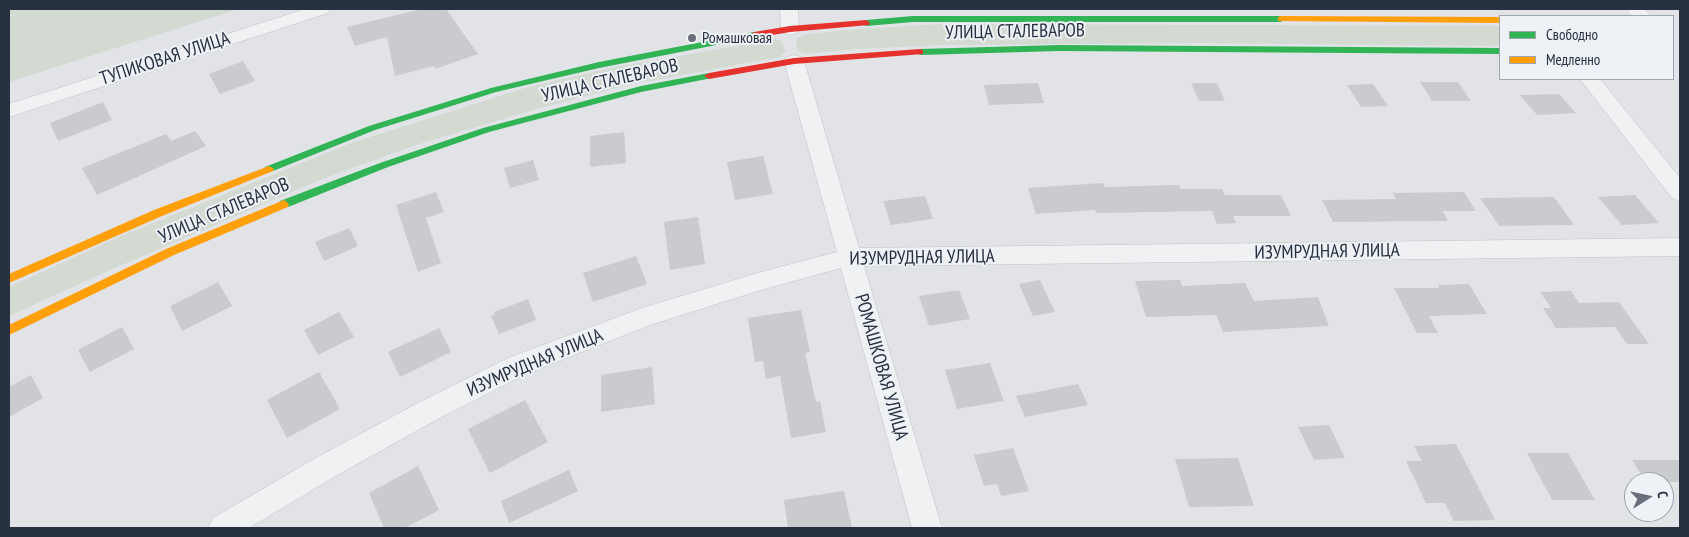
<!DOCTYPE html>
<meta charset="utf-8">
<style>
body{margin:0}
#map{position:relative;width:1689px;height:537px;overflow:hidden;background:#e1e3e6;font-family:"PT Sans Narrow",sans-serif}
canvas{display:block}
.frame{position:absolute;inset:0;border:10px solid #273140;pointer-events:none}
.legend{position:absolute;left:1499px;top:15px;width:175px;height:65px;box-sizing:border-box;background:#eef2f6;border:1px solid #9ea5ad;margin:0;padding:6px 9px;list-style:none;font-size:15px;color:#273140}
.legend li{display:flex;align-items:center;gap:10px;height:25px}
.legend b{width:25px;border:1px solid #9ea5ad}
.north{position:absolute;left:1624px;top:472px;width:50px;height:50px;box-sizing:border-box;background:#eef2f6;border:1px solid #9ea5ad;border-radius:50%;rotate:80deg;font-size:14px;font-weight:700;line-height:20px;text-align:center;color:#273140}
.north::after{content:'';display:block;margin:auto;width:18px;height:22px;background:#686f7a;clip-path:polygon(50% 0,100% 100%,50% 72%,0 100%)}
</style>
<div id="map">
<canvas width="1689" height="537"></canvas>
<div class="frame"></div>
<ul class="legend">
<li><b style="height:6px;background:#30b455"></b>Свободно</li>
<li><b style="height:6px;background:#ff9f0a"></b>Медленно</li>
</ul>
<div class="north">С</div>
</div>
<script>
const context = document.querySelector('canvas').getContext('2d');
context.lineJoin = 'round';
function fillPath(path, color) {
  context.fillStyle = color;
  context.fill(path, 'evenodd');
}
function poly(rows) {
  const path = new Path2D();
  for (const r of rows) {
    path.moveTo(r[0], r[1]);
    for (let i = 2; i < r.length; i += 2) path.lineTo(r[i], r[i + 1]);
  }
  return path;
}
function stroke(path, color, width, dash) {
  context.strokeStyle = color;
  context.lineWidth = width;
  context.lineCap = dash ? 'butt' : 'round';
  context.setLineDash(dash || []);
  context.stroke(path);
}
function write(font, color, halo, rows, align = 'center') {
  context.font = font + ' "PT Sans Narrow",sans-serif';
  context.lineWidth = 4;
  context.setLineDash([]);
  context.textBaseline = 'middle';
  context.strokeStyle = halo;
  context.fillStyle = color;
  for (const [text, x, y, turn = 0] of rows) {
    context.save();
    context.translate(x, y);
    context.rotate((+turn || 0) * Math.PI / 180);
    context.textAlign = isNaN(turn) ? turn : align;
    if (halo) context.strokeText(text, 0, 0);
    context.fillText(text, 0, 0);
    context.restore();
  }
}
const green = poly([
 [9,9,238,9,9,82],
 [942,24,1500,26,1500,46,1192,43,941,45,855,49,806,54,797,51,796,39,803,35,845,30],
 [776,39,782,41,785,52,779,57,628,85,537,109,416,145,322,179,108,271,9,316,9,287,114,239,351,143,528,87,616,67]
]);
const building = poly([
 [422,9,446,9,478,54,435,69,434,66,395,76,387,37,355,46,347,27],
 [243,61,255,81,220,94,209,74],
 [1420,82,1458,82,1471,101,1432,101],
 [1038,83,1044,103,989,105,984,85],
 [1191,83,1217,83,1225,101,1199,101],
 [1373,84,1388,106,1361,107,1347,85],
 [1559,94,1576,113,1537,115,1520,95],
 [103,102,112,120,58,141,50,123],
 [195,131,206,146,97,195,82,168,166,134,171,141],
 [624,132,626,163,590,167,590,136],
 [763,156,773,194,735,200,727,162],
 [533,160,539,180,510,188,504,168],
 [1103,183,1104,187,1179,185,1181,189,1222,189,1225,195,1281,195,1291,216,1233,216,1236,223,1217,224,1212,211,1096,213,1095,210,1036,214,1028,188],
 [436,192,444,212,426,218,441,263,418,272,396,205],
 [1464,192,1476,211,1443,211,1448,221,1333,222,1322,200,1396,199,1393,193],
 [1635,195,1659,223,1622,225,1598,197],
 [925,196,933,219,891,225,883,201],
 [1554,197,1574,225,1499,226,1480,198],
 [698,217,705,264,670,270,664,222],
 [349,228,358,246,324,261,315,242],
 [636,256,647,284,593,302,583,273],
 [1040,280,1055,312,1033,316,1019,284],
 [1180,280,1182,286,1245,283,1254,301,1318,297,1329,326,1223,332,1216,315,1146,317,1135,281],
 [218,282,232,306,182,331,170,306],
 [1469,284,1487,314,1429,316,1438,333,1417,333,1394,288,1439,288,1438,285],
 [959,290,970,319,929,326,919,296],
 [1571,291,1579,303,1619,302,1649,344,1627,344,1615,327,1556,328,1543,308,1551,308,1540,292],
 [528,299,536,320,499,334,491,316,495,314,494,312],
 [801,310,810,352,805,353,816,402,820,401,826,432,791,438,780,376,766,379,763,361,755,362,748,318],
 [339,312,354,337,318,355,304,330],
 [122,327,134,349,90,372,78,350],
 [439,328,451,352,400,377,388,352],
 [990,363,1004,401,957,409,945,370],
 [652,367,655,404,601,412,601,375],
 [319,372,340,409,287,438,267,400],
 [31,375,43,398,9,417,9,387],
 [1078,384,1088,405,1025,417,1016,396],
 [525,400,548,442,490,473,468,429],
 [1329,425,1345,458,1314,460,1298,427],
 [1456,444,1495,520,1454,521,1445,503,1426,503,1406,461,1422,461,1414,446],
 [1013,448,1029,491,1001,496,997,484,984,486,974,455],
 [1527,453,1568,453,1595,500,1552,500],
 [1238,458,1254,506,1189,507,1175,459],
 [1632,460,1680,460,1680,482,1646,482],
 [418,466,439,510,405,528,384,528,369,493],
 [569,470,578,491,509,523,501,501],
 [844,491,852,528,788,528,784,500]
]);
const street = poly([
 [305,9,331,9,328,13,9,117,9,104,305,9],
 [780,9,798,9,799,29,797,33,790,35,783,33,781,29,780,9],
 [1626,9,1645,9,1651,16,1632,16,1626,9],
 [794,55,801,57,804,61,859,248,1680,238,1680,256,864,266,942,528,912,528,841,268,761,290,650,325,526,374,434,421,334,477,249,528,208,528,213,518,314,459,414,405,508,358,642,308,761,272,837,252,784,61,787,57,794,55],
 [1580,79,1600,79,1680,178,1680,201,1672,198,1580,79]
]);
const fast = poly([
 [913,16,1281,16,1285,19,1281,22,913,22,866,26,862,23,866,20,913,16],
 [754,32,758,35,757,37,599,68,496,92,375,130,273,171,269,172,264,169,265,167,369,126,491,88,599,62,754,32],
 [1059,45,1500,48,1500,54,1059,51,920,55,916,52,920,49,1059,45],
 [709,73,714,76,712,78,641,92,489,132,388,167,288,207,280,207,279,204,280,201,380,163,483,128,641,86,709,73]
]);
const slow = poly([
 [1281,16,1500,17,1500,23,1278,21,1278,17,1281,16],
 [269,166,274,169,273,171,162,216,9,283,9,274,154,210,269,166],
 [284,200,289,204,288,207,174,255,9,335,9,325,166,249,284,200]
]);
const jam = poly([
 [866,20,870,23,869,25,790,32,754,38,750,35,754,32,790,26,866,20],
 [920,49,923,50,923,54,794,64,709,79,704,76,709,73,794,58,920,49]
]);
const markers = [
 [692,38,5,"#686f7a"]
];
const farPoinames = [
 ["Ромашковая",702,38]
];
const streetNames = [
 ["УЛИЦА СТАЛЕВАРОВ",1015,32,-1],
 ["ТУПИКОВАЯ УЛИЦА",165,59,-18],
 ["УЛИЦА СТАЛЕВАРОВ",610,81,-13],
 ["УЛИЦА СТАЛЕВАРОВ",224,211,-23],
 ["ИЗУМРУДНАЯ УЛИЦА",1327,252,-1],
 ["ИЗУМРУДНАЯ УЛИЦА",922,258,-1],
 ["ИЗУМРУДНАЯ УЛИЦА",535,363,-23],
 ["РОМАШКОВАЯ УЛИЦА",881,367,74]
];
fillPath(green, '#d2dad1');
fillPath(building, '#c9cbce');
stroke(street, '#bfc1c4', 1);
fillPath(street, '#f0f1f3');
fillPath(fast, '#30b455');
fillPath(slow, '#ff9f0a');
fillPath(jam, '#e5322d');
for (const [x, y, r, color] of markers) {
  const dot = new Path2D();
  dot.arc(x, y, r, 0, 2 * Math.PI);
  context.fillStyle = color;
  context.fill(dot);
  stroke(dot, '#eef2f6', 2);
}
write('16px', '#273140', '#eef2f6', farPoinames, 'left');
write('19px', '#273140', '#eef2f6', streetNames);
</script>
